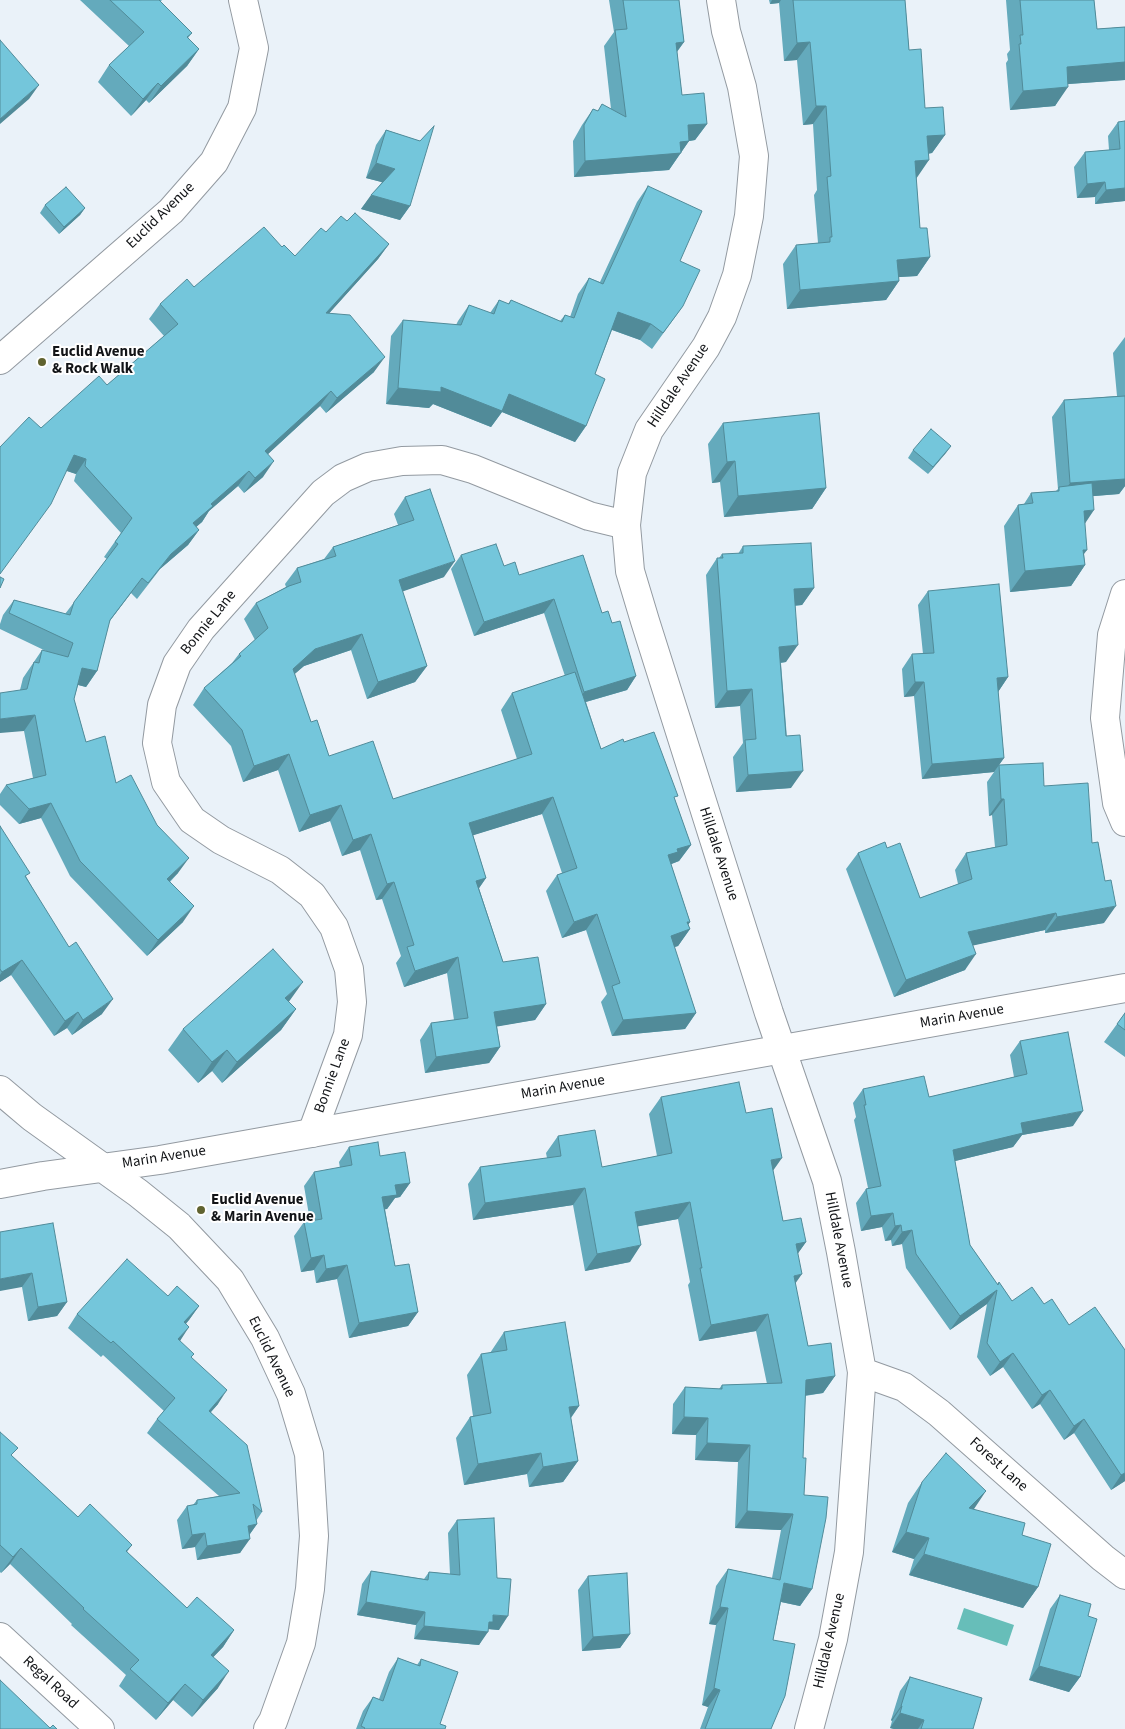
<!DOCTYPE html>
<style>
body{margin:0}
canvas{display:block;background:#eaf2f9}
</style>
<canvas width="1125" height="1729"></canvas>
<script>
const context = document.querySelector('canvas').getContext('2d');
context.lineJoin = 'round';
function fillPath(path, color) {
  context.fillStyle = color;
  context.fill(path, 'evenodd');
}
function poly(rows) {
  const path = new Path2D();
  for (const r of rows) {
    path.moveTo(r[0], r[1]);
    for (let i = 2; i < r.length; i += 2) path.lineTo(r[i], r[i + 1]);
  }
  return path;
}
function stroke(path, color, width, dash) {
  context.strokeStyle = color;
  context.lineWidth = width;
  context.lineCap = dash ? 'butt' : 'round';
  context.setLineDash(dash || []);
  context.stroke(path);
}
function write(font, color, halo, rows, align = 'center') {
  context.font = font + ' "Source Sans 3",sans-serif';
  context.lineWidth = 4;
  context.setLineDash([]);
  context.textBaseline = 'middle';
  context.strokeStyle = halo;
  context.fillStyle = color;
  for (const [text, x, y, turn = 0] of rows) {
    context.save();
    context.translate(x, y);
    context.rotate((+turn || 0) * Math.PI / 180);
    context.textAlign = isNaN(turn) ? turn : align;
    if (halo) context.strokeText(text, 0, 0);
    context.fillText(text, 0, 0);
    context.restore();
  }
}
const water = poly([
 [964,1608,1014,1625,1007,1646,957,1629]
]);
const minor = poly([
 [721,0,726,31,742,87,754,156,749,216,737,275,722,317,706,347,649,430,632,473,626,525,630,571,645,621,769,1013,827,1181,841,1252,862,1372,849,1552,833,1639,809,1729],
 [1125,594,1112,635,1105,718,1117,803,1125,822],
 [312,1133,348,1035,352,1002,349,969,334,927,312,895,280,870,221,840,192,820,166,782,157,743,162,705,177,664,201,629,323,493,343,478,368,467,402,461,442,460,473,469,589,516,626,525],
 [862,1372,904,1387,939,1413,1103,1558,1125,1575],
 [0,1637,100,1729]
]);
const tertiary = poly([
 [0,360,171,211,214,162,242,108,254,48,243,0],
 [0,1090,32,1117,138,1193,179,1226,230,1280,265,1338,291,1394,309,1454,314,1536,310,1589,301,1643,273,1721,268,1729],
 [0,1184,43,1176,160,1160,1125,988]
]);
const wall = poly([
 [80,0,162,0,160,2,192,33,188,38,199,49,187,66,149,103,146,100,131,116,98,82,109,65,129,46],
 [609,0,679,0,684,42,677,52,682,95,707,124,695,140,689,141,669,170,574,177,573,141,582,125,593,109,598,111,602,104,611,109,604,46,614,32],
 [769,0,905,0,909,50,925,108,945,135,932,153,928,154,916,178,920,228,930,257,917,276,898,277,899,281,886,300,787,309,783,264,796,245,818,243,814,195,817,190,813,124,803,125,797,60,784,61,779,3,770,4],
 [1006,0,1094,0,1097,29,1125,27,1125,80,1068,84,1055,106,1010,110,1006,63,1008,60,1007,54,1010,50],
 [1118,122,1125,201,1095,204,1095,197,1077,198,1074,167,1085,152,1109,150,1108,136],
 [386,130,420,141,410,206,400,220,361,209,382,182,366,178,376,145],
 [648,186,680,261,683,306,652,349,640,340,612,330,595,374,586,426,575,442,502,412,491,427,433,404,429,408,386,404,391,336,403,320,456,325,458,321,469,305,490,313,499,300,508,304,511,300,560,321,565,315,570,317,578,294,589,278,600,282,637,202],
 [45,205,85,208,80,215,59,234,40,213],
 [347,221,389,244,378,259,329,313,374,372,326,413,320,406,268,454,263,477,244,493,238,486,209,511,202,522,196,527,199,530,188,545,160,569,137,599,131,593,109,622,97,671,86,687,78,685,74,699,86,742,116,783,178,873,170,882,183,922,147,956,70,876,41,818,19,824,0,805,0,794,6,785,33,778,24,731,20,690,23,678,42,650,48,652,0,629,0,624,3,615,14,600,65,614,107,559,104,557,121,533,74,481,76,474,67,471,41,428,107,385,164,336,149,319,160,304,282,247,295,256,326,232],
 [1125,337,1125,486,1119,494,1093,496,1085,523,1084,554,1085,565,1071,586,1010,592,1004,526,1018,505,1024,504,1031,493,1056,491,1058,489,1052,417,1064,400,1117,396,1113,353],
 [723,423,826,488,812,509,724,517,720,482,712,483,708,444],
 [951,446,928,474,908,458,913,450],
 [405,497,444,577,402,591,427,666,415,682,367,699,351,650,304,666,294,674,311,722,329,756,393,799,517,759,501,710,512,693,565,676,544,613,474,636,451,569,461,555,504,566,519,575,602,613,612,623,636,676,627,690,586,702,601,749,624,742,675,800,691,845,679,861,671,864,690,922,688,925,690,929,678,946,674,947,696,1013,685,1029,612,1036,601,1002,607,994,586,930,562,938,546,891,557,875,562,873,542,814,473,835,486,878,479,888,503,962,546,1004,535,1020,497,1026,500,1047,489,1063,425,1073,420,1040,431,1023,454,1020,447,973,404,987,396,963,401,956,382,899,376,900,360,850,342,856,330,821,299,832,278,770,243,782,231,746,193,705,204,688,232,663,239,654,255,640,244,619,256,603,286,587,285,584,297,568,324,559,333,547,398,525,394,514],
 [743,546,814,588,802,605,795,606,786,662,781,663,791,788,736,792,733,757,743,743,740,706,715,708,706,575,717,558,719,558,722,554,738,554],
 [928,591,1008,677,998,692,1004,758,994,772,922,779,914,696,904,697,902,669,912,654,923,654,918,605],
 [999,765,1044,786,1092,843,1104,923,1045,933,1045,930,973,945,965,970,894,997,846,869,858,853,887,848,920,898,958,884,955,870,966,853,995,847,992,815,989,816,987,782],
 [0,826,27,878,102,1014,72,1035,67,1028,54,1036,11,975,0,982],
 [289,1002,296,1009,281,1030,222,1083,212,1071,198,1083,168,1050,183,1029],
 [1125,1013,1125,1057,1104,1042],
 [1020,1041,1073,1126,1022,1135,1013,1147,955,1161,970,1245,997,1284,999,1282,1012,1301,1044,1304,1069,1325,1125,1350,1125,1481,1111,1490,1074,1433,1064,1440,1040,1404,1032,1409,1003,1367,990,1376,977,1357,987,1304,950,1330,906,1268,902,1244,892,1246,891,1240,885,1241,882,1227,861,1231,856,1203,866,1189,868,1188,854,1120,856,1117,853,1103,863,1089,929,1097,1014,1077,1010,1055],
 [661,1097,746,1113,773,1171,783,1221,806,1242,798,1253,795,1284,808,1346,835,1376,823,1393,805,1396,803,1458,804,1495,812,1589,800,1606,781,1602,773,1640,771,1729,700,1729,708,1707,702,1705,716,1625,709,1624,716,1586,728,1569,772,1578,781,1530,735,1528,738,1462,695,1460,696,1435,672,1434,673,1404,685,1387,719,1389,722,1385,767,1384,756,1331,699,1341,688,1285,690,1282,678,1219,638,1226,630,1262,585,1271,573,1205,473,1220,468,1184,480,1167,547,1158,546,1153,558,1136,602,1167,657,1156,649,1114],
 [349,1147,380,1156,410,1183,400,1197,395,1198,387,1209,385,1209,395,1266,418,1312,408,1326,349,1338,337,1279,316,1283,314,1270,301,1272,294,1236,304,1222,310,1221,304,1186,314,1172,340,1168,339,1162],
 [0,1232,67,1302,57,1316,28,1321,22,1287],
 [168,1296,199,1306,186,1324,180,1341,191,1358,218,1404,211,1412,262,1512,256,1521,257,1524,250,1534,240,1553,197,1560,195,1547,182,1549,177,1520,187,1506,193,1505,197,1500,219,1496,147,1433,157,1419,164,1411,103,1355,101,1357,68,1328,77,1314],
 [504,1332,579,1406,571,1418,578,1461,563,1482,529,1487,527,1474,464,1485,456,1438,470,1417,473,1416,467,1375,481,1354,490,1353],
 [0,1432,12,1456,78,1517,132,1545,127,1552,187,1608,234,1630,223,1647,213,1657,218,1688,192,1717,173,1700,156,1720,119,1686,126,1675,71,1625,72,1624,10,1564,1,1573,0,1572],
 [922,1482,1022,1535,1038,1587,1023,1608,909,1575,914,1559,892,1552,908,1503],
 [457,1520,499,1630,488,1629,479,1645,414,1639,416,1625,357,1615,362,1584,371,1571,424,1579,429,1572,450,1574,448,1533],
 [588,1576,630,1634,620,1648,582,1651,578,1590],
 [1060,1595,1088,1616,1080,1677,1069,1692,1029,1680,1050,1609],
 [398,1658,417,1665,421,1659,440,1724,445,1729,356,1729,363,1711,373,1697,379,1699,389,1672],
 [910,1677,973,1729,894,1729,890,1728,892,1721,891,1720,900,1691]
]);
const shadedWall = poly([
 [772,0,781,0,779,3,770,4],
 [684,42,672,58,676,43],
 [810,42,797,60,784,61,797,43],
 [199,49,187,66,149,103,161,86],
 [1125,62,1125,80,1054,85,1067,67],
 [158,83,146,100,131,116,143,99],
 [39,85,29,99,0,124,0,119],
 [1068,87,1055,106,1010,110,1023,91],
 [816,106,826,106,813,124,803,125],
 [707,124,695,140,689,141,669,170,574,177,585,161,688,125],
 [945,135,932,153,914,155,927,136],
 [929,160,916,179,915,161],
 [376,163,395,169,385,183,366,178],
 [1105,182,1095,197,1077,198,1087,184],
 [1125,188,1125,201,1095,204,1106,190],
 [371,195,410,206,400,220,361,209],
 [85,208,80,215,59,234,64,227],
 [389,244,378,259,316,328,326,313],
 [930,257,917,276,884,278,897,260],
 [899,281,886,300,787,309,800,290],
 [618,312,651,324,640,340,607,328],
 [385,357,374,372,326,413,337,398],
 [441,387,509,394,586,426,575,442,502,412,491,427,433,404,429,408,386,404,398,388],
 [331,391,320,406,254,467,265,451],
 [951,446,946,453,928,474,933,467],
 [74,455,86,459,76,474,64,470],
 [274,461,263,477,244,493,255,478],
 [735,461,720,482,712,483,727,462],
 [249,471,238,486,209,511,202,522,182,539,193,523,211,504],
 [1125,479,1125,486,1119,494,1059,499,1070,483],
 [826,488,812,509,724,517,738,496],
 [1094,510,1080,531,1084,511],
 [199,530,188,545,160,569,137,599,171,554],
 [1083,550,1087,550,1075,566,1085,565,1071,586,1010,592,1025,571],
 [455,561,444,577,387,597,399,580],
 [142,578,131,593,99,635,110,620],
 [814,588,802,605,782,606,794,589],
 [554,599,544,613,474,636,484,622],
 [362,634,351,650,304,666,281,686,293,669,315,649],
 [798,645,786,662,767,664,779,647],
 [427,666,415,682,367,699,378,682],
 [82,668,97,671,86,687,71,683],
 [636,676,627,690,575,705,584,692],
 [1008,677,998,692,997,678],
 [915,682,924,682,914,696,904,697],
 [752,689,740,706,715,708,727,691],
 [35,715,24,731,0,733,0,719],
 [289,754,278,770,243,782,254,766],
 [1004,758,994,772,922,779,932,764],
 [803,771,791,788,736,792,748,775],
 [553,797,542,814,458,840,469,823],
 [1001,799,1004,799,992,815,989,816],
 [51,803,41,818,19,824,29,809],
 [341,805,330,821,299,832,310,815],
 [371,834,360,850,342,856,353,840],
 [691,845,679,861,669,865,668,855,677,849],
 [189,858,178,873,156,894,167,879],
 [486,878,475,894,476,881],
 [394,882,382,899,376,900,387,884],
 [194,906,183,922,147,956,158,940],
 [1116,906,1104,923,1045,933,1057,917],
 [1056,913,1045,930,957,949,968,932],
 [597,914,586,930,562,938,574,922],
 [687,922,690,922,683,932,690,929,678,946,659,952,671,936],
 [976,954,965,970,894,997,906,980],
 [458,957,447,973,404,987,415,971],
 [22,960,11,975,0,982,0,975,2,972],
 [303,982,288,1003,285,998],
 [113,999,102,1014,72,1035,83,1020],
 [546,1004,535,1020,483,1029,494,1012],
 [296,1009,281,1030,222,1083,237,1062],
 [78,1012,67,1028,54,1036,65,1021],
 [696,1013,685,1029,612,1036,623,1020],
 [500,1047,489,1063,425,1073,436,1057],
 [227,1050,212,1071,198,1083,212,1062],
 [1083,1111,1073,1126,1022,1135,1013,1147,943,1164,953,1150,1021,1123],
 [782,1158,770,1175,771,1160],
 [410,1183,400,1197,395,1198,387,1209,372,1212,382,1197,395,1185],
 [585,1188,573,1205,473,1220,485,1203],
 [690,1202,678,1219,624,1229,635,1212],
 [893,1213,882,1227,861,1231,871,1216],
 [901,1225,891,1240,885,1241,895,1226],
 [912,1230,902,1244,892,1246,902,1232],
 [806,1242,794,1259,796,1244],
 [641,1245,630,1262,585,1271,597,1254],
 [324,1255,314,1270,301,1272,311,1258],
 [347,1265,337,1279,316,1283,326,1269],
 [32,1273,22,1287,0,1291,0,1279],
 [802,1274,790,1291,794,1276],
 [997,1290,987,1304,950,1330,960,1316],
 [67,1302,57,1316,28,1321,38,1307],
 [199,1306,189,1320,174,1336,184,1322],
 [418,1312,408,1326,349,1338,359,1323],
 [768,1314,756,1331,699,1341,711,1325],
 [189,1327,180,1341,178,1339],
 [1013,1353,1003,1367,990,1376,1000,1362],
 [835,1376,823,1393,794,1397,806,1380],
 [227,1390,218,1404,199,1425,209,1411],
 [1050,1390,1040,1404,1032,1409,1042,1395],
 [579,1406,564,1427,569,1407],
 [684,1417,708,1418,696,1435,672,1434],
 [1084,1419,1074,1433,1064,1440,1074,1426],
 [707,1443,750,1445,738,1462,695,1460],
 [541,1453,527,1474,464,1485,478,1464],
 [578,1461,563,1482,529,1487,543,1467],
 [1125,1473,1125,1481,1111,1490,1121,1475],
 [986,1491,972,1512,969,1508],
 [747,1511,793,1514,781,1530,735,1528],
 [257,1524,247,1538,248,1526],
 [906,1532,929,1538,914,1559,892,1552],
 [205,1533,195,1547,182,1549,192,1535],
 [250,1539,240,1553,197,1560,207,1546],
 [21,1548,10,1564,1,1573,13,1557],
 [924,1554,1038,1587,1023,1608,909,1575],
 [784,1583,812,1589,800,1606,772,1600],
 [366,1602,425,1612,416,1625,357,1615],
 [720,1607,728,1608,716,1625,709,1624],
 [493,1615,508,1616,499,1630,488,1629,488,1632,479,1645,414,1639,424,1626],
 [234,1630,223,1647,200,1671,211,1655],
 [630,1634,620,1648,582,1651,593,1637],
 [1039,1666,1080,1677,1069,1692,1029,1680],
 [229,1671,218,1688,192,1717,203,1700],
 [185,1684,173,1700,156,1720,168,1703],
 [714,1688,720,1690,708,1707,702,1705],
 [901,1706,902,1706,892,1721,891,1720],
 [900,1713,924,1720,918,1729,894,1729,890,1728]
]);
const building = poly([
 [110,0,159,0,192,33,187,37,199,49,161,86,158,83,143,99,109,65,144,32,110,0],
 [623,0,679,0,684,42,676,43,682,95,704,93,707,124,688,125,689,141,680,142,681,153,585,161,584,125,593,109,598,111,602,104,626,117,615,30,627,29,623,0],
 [793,0,905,0,909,50,921,49,925,108,943,107,945,135,927,136,929,160,915,161,920,228,927,228,930,257,897,260,899,281,800,290,796,245,830,242,830,237,832,237,827,177,831,176,826,106,816,106,810,42,797,43,793,0],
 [1020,0,1094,0,1097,29,1125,27,1125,62,1067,67,1068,87,1023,91,1019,44,1021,44,1020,35,1023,35,1020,0],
 [0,40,39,85,0,119,0,40],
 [1125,121,1125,188,1106,190,1105,182,1087,184,1085,152,1120,149,1118,122,1125,121],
 [434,126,410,206,371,195,395,169,376,163,386,130,420,141,434,126],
 [648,186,702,211,680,261,700,270,683,306,663,333,651,324,618,312,595,374,605,379,586,426,509,394,502,411,441,387,441,392,398,388,403,320,461,325,469,305,494,314,499,300,509,304,511,300,562,322,565,315,574,318,589,278,603,284,648,186],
 [66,187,85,208,64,227,45,205,66,187],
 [355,213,389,244,326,313,350,315,385,357,337,398,331,391,265,451,274,461,255,478,249,471,211,504,213,506,193,523,199,530,171,554,148,583,142,578,110,620,97,671,82,668,74,699,86,742,105,736,116,783,131,775,157,825,189,858,167,879,194,906,158,940,80,861,51,803,29,809,6,785,46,775,35,715,0,719,0,693,27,689,34,662,39,663,42,650,68,657,73,643,9,613,14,600,70,615,74,602,118,544,115,542,132,518,85,466,86,459,74,455,51,504,0,574,0,447,29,417,41,428,99,376,107,385,178,324,160,304,187,279,194,287,264,227,282,247,284,245,295,256,321,228,326,232,341,216,347,221,355,213],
 [1125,396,1125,479,1070,483,1064,400,1125,396],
 [819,413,826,488,738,496,735,461,727,462,723,423,819,413],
 [931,429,951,446,933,467,913,450,931,429],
 [1092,483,1094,510,1084,511,1087,550,1083,550,1085,565,1025,571,1018,505,1033,503,1031,493,1059,491,1059,487,1092,483],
 [430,489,455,561,399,580,427,666,378,682,362,634,315,649,293,669,311,722,317,720,329,756,373,741,393,799,532,754,512,693,575,672,601,749,623,739,624,742,654,732,678,796,674,797,691,845,677,849,678,852,668,855,690,922,687,922,690,929,671,936,696,1013,623,1020,612,986,620,983,597,914,574,922,557,875,577,868,553,797,469,823,486,878,476,881,503,962,538,957,546,1004,494,1012,500,1047,436,1057,431,1023,468,1018,458,957,415,971,407,947,414,945,394,882,387,884,371,834,353,840,341,805,310,815,289,754,254,766,242,730,204,688,241,656,239,654,268,628,256,603,289,586,301,582,297,568,336,556,333,547,414,520,405,497,430,489],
 [811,543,814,588,794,589,798,645,779,647,786,736,800,735,803,771,748,775,745,740,756,739,752,689,727,691,717,558,723,558,722,554,743,553,743,546,811,543],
 [496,544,504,566,515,562,519,575,583,555,602,613,608,611,612,623,620,621,636,676,584,692,554,599,484,622,461,555,496,544],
 [0,577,4,579,0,588,0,577],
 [999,584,1008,677,997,678,1004,758,932,764,924,682,915,682,912,654,934,653,928,591,999,584],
 [1043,763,1044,786,1088,783,1092,843,1098,842,1105,881,1111,880,1116,906,1057,917,1056,913,968,932,976,954,906,980,858,853,885,842,887,848,900,843,920,898,972,879,966,853,1007,845,1004,799,1001,799,999,765,1043,763],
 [0,826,30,873,25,876,69,947,76,942,113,999,83,1020,78,1012,65,1021,22,960,2,972,0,969,0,826],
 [273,949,303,982,285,998,296,1009,237,1062,227,1050,212,1062,183,1029,273,949],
 [1125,1013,1125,1030,1117,1024,1125,1013],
 [1068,1032,1083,1111,1021,1123,1023,1133,953,1150,970,1245,998,1285,999,1282,1012,1301,1032,1287,1044,1304,1052,1299,1069,1325,1095,1307,1125,1350,1125,1473,1121,1475,1084,1419,1074,1426,1050,1390,1042,1395,1013,1353,1000,1362,987,1343,997,1290,960,1316,916,1254,912,1230,902,1232,901,1225,895,1226,893,1213,871,1216,866,1189,881,1186,864,1105,866,1105,863,1089,924,1076,929,1097,1027,1074,1020,1041,1068,1032],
 [739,1082,746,1113,772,1108,782,1158,771,1160,783,1221,801,1218,806,1242,796,1244,802,1274,794,1276,808,1346,831,1343,835,1376,806,1380,803,1458,806,1458,804,1495,828,1497,826,1518,812,1589,784,1583,773,1640,795,1644,785,1696,771,1729,705,1729,720,1690,714,1688,728,1608,720,1607,728,1569,780,1580,793,1514,747,1511,750,1445,707,1443,708,1418,684,1417,685,1387,722,1389,722,1385,782,1383,768,1314,711,1325,700,1268,702,1268,690,1202,635,1212,641,1245,597,1254,585,1188,485,1203,480,1167,561,1156,558,1136,595,1130,602,1167,672,1153,661,1097,739,1082],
 [378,1142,380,1156,405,1152,410,1183,395,1185,397,1195,382,1197,395,1266,409,1264,418,1312,359,1323,347,1265,326,1269,324,1255,311,1258,304,1222,322,1219,314,1172,352,1165,349,1147,378,1142],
 [53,1223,67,1302,38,1307,32,1273,0,1279,0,1232,53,1223],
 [127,1259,168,1296,177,1286,199,1306,184,1322,189,1327,178,1339,194,1354,191,1357,227,1390,209,1411,247,1445,262,1512,253,1504,257,1524,248,1526,250,1539,207,1546,205,1533,192,1535,187,1506,197,1504,197,1500,240,1493,157,1419,175,1398,113,1341,111,1343,77,1314,127,1259],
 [565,1322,579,1406,569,1407,578,1461,543,1467,541,1453,478,1464,470,1417,491,1413,481,1354,507,1350,504,1332,565,1322],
 [0,1432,18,1448,11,1455,78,1517,90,1504,132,1545,126,1551,187,1608,197,1597,234,1630,211,1655,229,1671,203,1700,185,1684,168,1703,130,1669,139,1660,83,1609,84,1608,21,1548,13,1557,0,1545,0,1432],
 [946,1453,986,1491,969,1508,1025,1523,1022,1535,1051,1544,1038,1587,924,1554,929,1538,906,1532,922,1482,946,1453],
 [494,1518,497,1578,511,1579,508,1616,493,1615,493,1622,489,1622,488,1632,424,1626,425,1612,366,1602,371,1571,428,1580,429,1572,460,1575,457,1520,494,1518],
 [627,1573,630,1634,593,1637,588,1576,627,1573],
 [1060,1595,1091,1604,1088,1616,1097,1619,1080,1677,1039,1666,1060,1595],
 [398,1658,420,1666,421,1659,458,1672,440,1724,446,1726,445,1729,364,1729,365,1728,361,1726,373,1697,383,1701,398,1658],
 [910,1677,982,1698,973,1729,921,1729,924,1720,900,1713,902,1706,901,1706,910,1677],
 [0,1680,50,1728,53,1725,57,1729,0,1729,0,1680]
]);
const markers = [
 [42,362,5,"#606330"],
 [201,1210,5,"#606330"]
];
const streetNames = [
 ["Euclid Avenue",161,216,-44],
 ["Hilldale Avenue",679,386,-56],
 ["Bonnie Lane",209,623,-51],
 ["Hilldale Avenue",718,854,72],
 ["Marin Avenue",962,1017,-10],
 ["Bonnie Lane",333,1076,-70],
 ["Marin Avenue",563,1088,-10],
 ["Marin Avenue",164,1158,-9],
 ["Hilldale Avenue",838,1240,79],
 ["Euclid Avenue",271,1357,64],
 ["Forest Lane",998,1465,42],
 ["Hilldale Avenue",830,1641,-77],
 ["Regal Road",50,1683,43]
];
const poiNames = [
 ["Euclid Avenue",52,353],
 ["& Rock Walk",52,370],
 ["Euclid Avenue",211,1201],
 ["& Marin Avenue",211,1218]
];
fillPath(water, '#67beb9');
stroke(minor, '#939aa1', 30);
stroke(tertiary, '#939aa1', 30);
stroke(minor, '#fff', 28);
stroke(tertiary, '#fff', 28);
fillPath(wall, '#64aabc');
fillPath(shadedWall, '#518b99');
fillPath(building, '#74c6db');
stroke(building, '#518b99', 1);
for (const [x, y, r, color] of markers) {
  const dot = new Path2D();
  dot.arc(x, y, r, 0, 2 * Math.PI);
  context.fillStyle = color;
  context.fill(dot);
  stroke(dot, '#fff', 2);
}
write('15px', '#121417', '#fff', streetNames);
write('bold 15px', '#121417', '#fff', poiNames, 'left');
</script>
